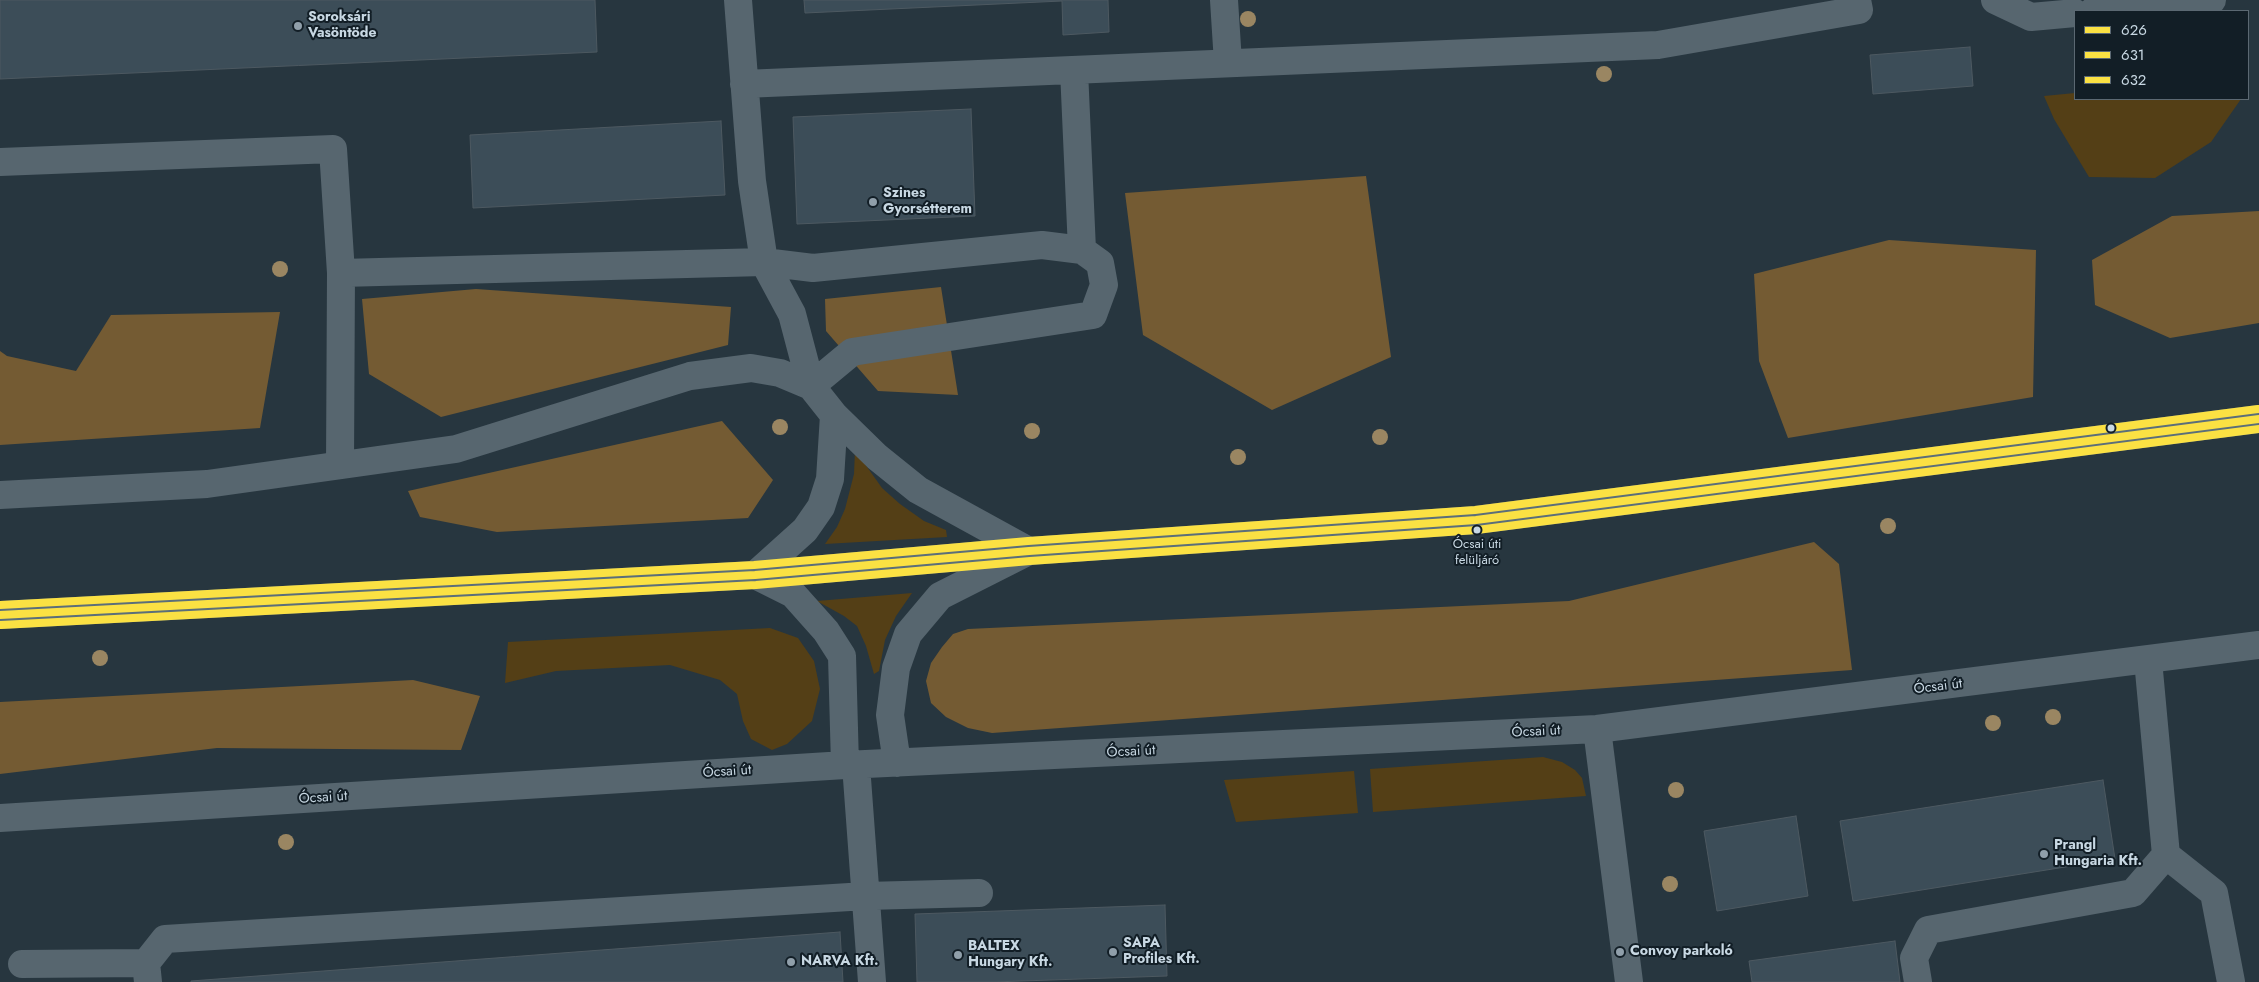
<!DOCTYPE html>
<meta charset="utf-8">
<style>
body{margin:0}
#map{position:relative;width:2259px;height:982px;overflow:hidden;background:#27363f;font-family:Jost,sans-serif}
canvas{display:block}
.legend{position:absolute;left:2074px;top:10px;width:175px;height:90px;box-sizing:border-box;background:#121e26;border:1px solid #5b6872;margin:0;padding:6px 9px;list-style:none;font-size:15px;color:#c8d8e3}
.legend li{display:flex;align-items:center;gap:10px;height:25px}
.legend b{width:25px;border:1px solid #5b6872}
</style>
<div id="map">
<canvas width="2259" height="982"></canvas>
<ul class="legend">
<li><b style="height:6px;background:#fbe143"></b>626</li>
<li><b style="height:6px;background:#fbe143"></b>631</li>
<li><b style="height:6px;background:#fbe143"></b>632</li>
</ul>
</div>
<script>
const context = document.querySelector('canvas').getContext('2d');
context.lineJoin = 'round';
function fillPath(path, color) {
  context.fillStyle = color;
  context.fill(path, 'evenodd');
}
function poly(rows) {
  const path = new Path2D();
  for (const r of rows) {
    path.moveTo(r[0], r[1]);
    for (let i = 2; i < r.length; i += 2) path.lineTo(r[i], r[i + 1]);
  }
  return path;
}
function stroke(path, color, width, dash) {
  context.strokeStyle = color;
  context.lineWidth = width;
  context.lineCap = dash ? 'butt' : 'round';
  context.setLineDash(dash || []);
  context.stroke(path);
}
function write(font, color, halo, rows, align = 'center') {
  context.font = font + ' Jost,sans-serif';
  context.lineWidth = 4;
  context.setLineDash([]);
  context.textBaseline = 'middle';
  context.strokeStyle = halo;
  context.fillStyle = color;
  for (const [text, x, y, turn = 0] of rows) {
    context.save();
    context.translate(x, y);
    context.rotate((+turn || 0) * Math.PI / 180);
    context.textAlign = isNaN(turn) ? turn : align;
    if (halo) context.strokeText(text, 0, 0);
    context.fillText(text, 0, 0);
    context.restore();
  }
}
const green = poly([
 [2075,93,2075,99,2241,99,2211,142,2155,178,2089,177,2054,119,2044,96],
 [855,450,882,488,900,504,924,521,946,530,947,537,825,544,837,527,845,509,854,474],
 [912,593,896,616,885,640,879,671,874,674,866,646,857,626,844,616,817,601],
 [770,628,798,638,814,661,820,689,812,721,787,744,772,750,751,739,743,721,737,694,720,680,670,665,556,671,505,683,508,642],
 [1543,757,1562,762,1575,770,1582,778,1586,796,1373,812,1370,769],
 [1354,771,1358,813,1236,822,1224,780]
]);
const forest = poly([
 [1366,176,1391,357,1272,410,1143,335,1125,193],
 [2259,211,2259,323,2170,338,2095,305,2092,260,2172,216],
 [1889,240,2036,250,2033,397,1788,438,1759,361,1754,274],
 [941,287,958,395,878,391,826,331,825,299],
 [476,289,731,307,728,345,441,417,369,374,362,299],
 [280,312,260,428,0,445,0,351,7,356,76,371,111,315],
 [722,421,773,480,748,518,497,532,420,517,408,491],
 [1814,542,1839,564,1852,670,992,733,968,728,946,717,931,703,926,681,931,663,942,647,953,634,968,629,1569,601],
 [413,680,480,696,461,750,217,748,0,774,0,702]
]);
const building = poly([
 [0,0,595,0,597,52,0,79,0,0],
 [804,0,1108,0,1109,32,1063,35,1062,1,805,13,804,0],
 [1970,47,1973,86,1873,94,1870,55,1970,47],
 [971,109,975,216,797,224,793,117,971,109],
 [721,121,725,195,473,208,470,135,721,121],
 [2103,780,2115,859,1853,901,1840,821,2103,780],
 [1796,816,1808,896,1717,911,1704,831,1796,816],
 [1165,905,1167,976,993,982,917,982,915,914,1165,905],
 [840,932,843,982,191,982,191,981,840,932],
 [1895,941,1900,982,1752,982,1749,961,1895,941]
]);
const minor = poly([
 [1224,0,1228,63],
 [1995,0,2031,17,2075,13],
 [2093,11,2212,0],
 [1074,70,1082,250],
 [744,84,1658,45,1859,10,1857,0],
 [0,162,333,149,341,273,340,465],
 [341,273,764,262,813,268,1042,245,1082,250,1100,263,1104,285,1093,315,852,352,811,386,792,314,764,262,752,181,738,0],
 [834,415,830,479,821,507,805,530,755,575,793,594,826,631,842,656,845,765],
 [0,495,207,484,456,449,690,376,751,368,780,373,811,386,834,415,877,457,918,490,1029,551],
 [2148,660,2166,855,2214,893,2231,982],
 [1597,729,1629,982],
 [897,763,890,715,896,668,908,634,940,596,1029,551],
 [856,765,872,982],
 [0,818,845,765,1597,729,2259,645],
 [22,964,146,963],
 [148,982,146,963,165,939,866,896,979,893],
 [1918,982,1914,958,1928,930,2133,893,2166,855]
]);
const major = poly([
 [0,615,755,575,1029,551,1476,520,2259,419]
]);
const bus1 = poly([
 [0,615,755,575,1029,551,1476,520,2259,419]
]);
const bus2 = poly([
 [1,625,756,585,1030,561,1477,530,2259,429]
]);
const bus3 = poly([
 [0,605,754,565,1028,541,1475,510,2258,409]
]);
const trees = [
 [1248,19],
 [1604,74],
 [280,269],
 [780,427],
 [1032,431],
 [1380,437],
 [1238,457],
 [1888,526],
 [100,658],
 [2053,717],
 [1993,723],
 [1676,790],
 [286,842],
 [1670,884]
];
const markers = [
 [298,26,5,"#909faa"],
 [873,202,5,"#909faa"],
 [2111,428,4.5,"#c8d8e3"],
 [1477,530,4.5,"#c8d8e3"],
 [2044,854,5,"#909faa"],
 [1113,952,5,"#909faa"],
 [1620,952,5,"#909faa"],
 [958,955,5,"#909faa"],
 [791,962,5,"#909faa"]
];
const busNames = [
 ["Ócsai úti",1477,545],
 ["felüljáró",1477,561]
];
const poiNames = [
 ["Soroksári",308,18],
 ["Vasöntöde",308,34],
 ["Szines",883,194],
 ["Gyorsétterem",883,210],
 ["Prangl",2054,846],
 ["Hungaria Kft.",2054,862],
 ["SAPA",1123,944],
 ["Profiles Kft.",1123,960],
 ["BALTEX",968,947],
 ["Hungary Kft.",968,963],
 ["Convoy parkoló",1630,952],
 ["NARVA Kft.",801,962]
];
const streetNames = [
 ["Ócsai út",1938,687,-7],
 ["Ócsai út",1536,732,-3],
 ["Ócsai út",1131,752,-3],
 ["Ócsai út",727,772,-4],
 ["Ócsai út",323,798,-4]
];
fillPath(green, '#543f16');
fillPath(forest, '#745b33');
fillPath(building, '#3c4d58');
stroke(building, '#4d5961', 1);
stroke(minor, '#57666f', 28);
stroke(major, '#5b6e7a', 28);
stroke(bus1, '#fbe143', 8);
stroke(bus2, '#fbe143', 8);
stroke(bus3, '#fbe143', 8);
context.fillStyle = '#9a8662';
for (const [x, y] of trees) {
  context.beginPath();
  context.arc(x, y, 8, 0, 2 * Math.PI);
  context.fill();
}
for (const [x, y, r, color] of markers) {
  const dot = new Path2D();
  dot.arc(x, y, r, 0, 2 * Math.PI);
  context.fillStyle = color;
  context.fill(dot);
  stroke(dot, '#121e26', 2);
}
write('13px', '#c8d8e3', '#121e26', busNames);
write('bold 14px', '#c8d8e3', '#121e26', poiNames, 'left');
write('14px', '#c8d8e3', '#121e26', streetNames);
</script>
